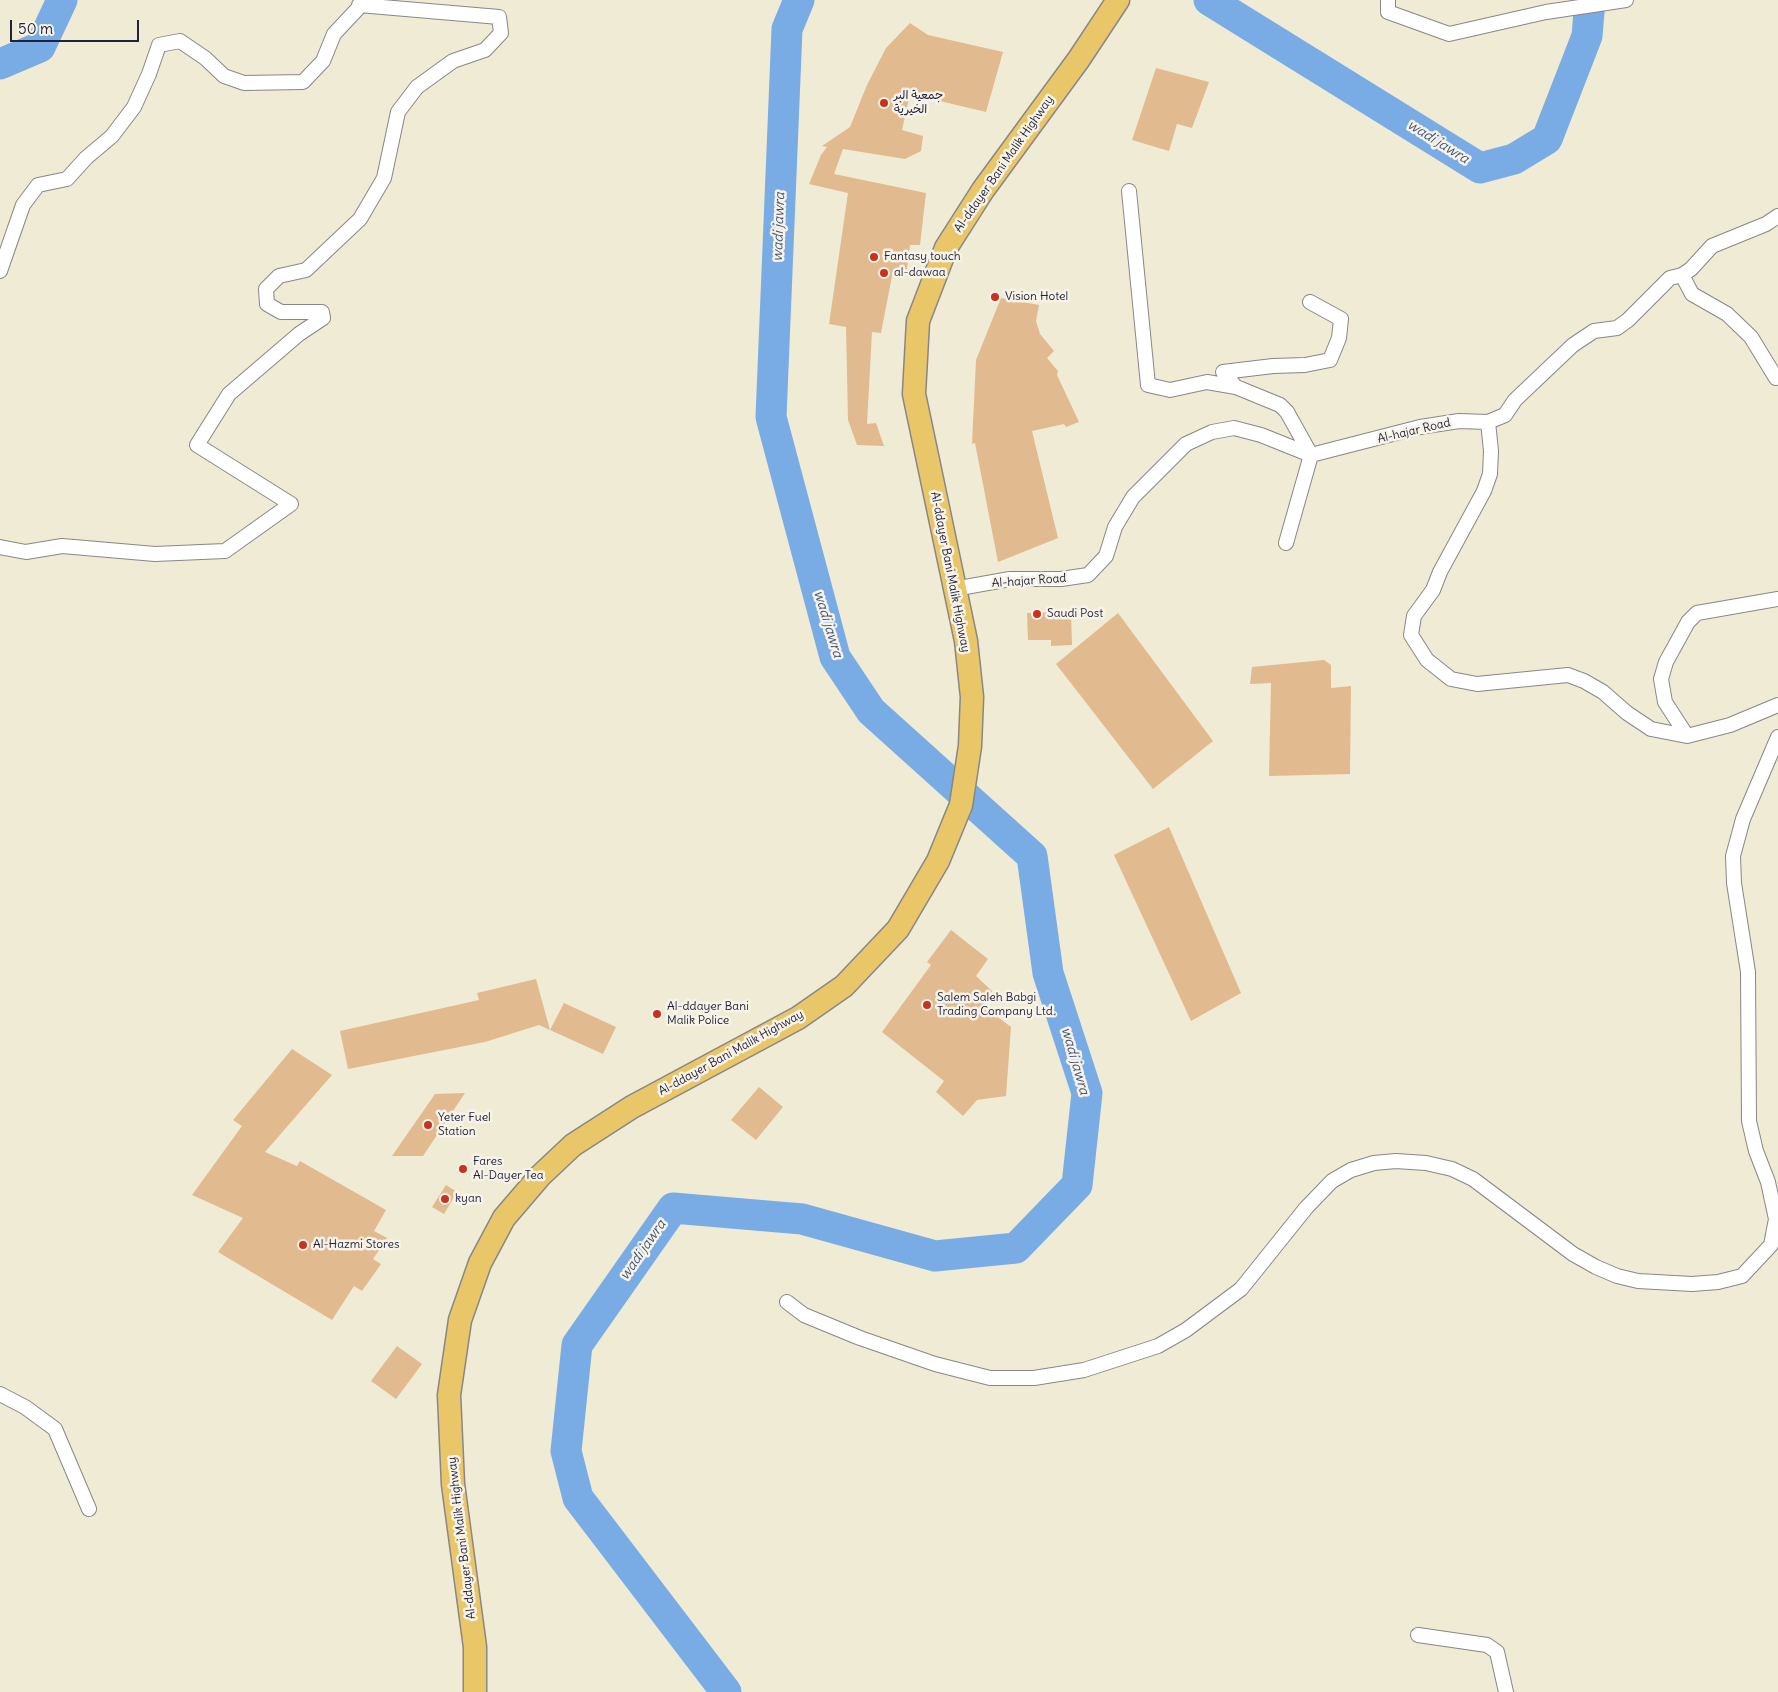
<!DOCTYPE html>
<meta charset="utf-8">
<style>
body{margin:0}
#map{position:relative;width:1778px;height:1692px;overflow:hidden;background:#f0ebd5;font-family:Delius,sans-serif}
canvas{display:block}
.scale{position:absolute;left:10px;top:20px;width:129px;height:22px;box-sizing:border-box;border:2px solid #22223b;border-top:0;padding-left:6px;font-size:15px;line-height:18px;white-space:nowrap;color:#22223b;-webkit-text-stroke:4px #f7f3e8;paint-order:stroke}
</style>
<div id="map">
<canvas width="1778" height="1692"></canvas>
<div class="scale">50 m</div>
</div>
<script>
const context = document.querySelector('canvas').getContext('2d');
context.lineJoin = 'round';
function poly(rows) {
  const path = new Path2D();
  for (const r of rows) {
    path.moveTo(r[0], r[1]);
    for (let i = 2; i < r.length; i += 2) path.lineTo(r[i], r[i + 1]);
  }
  return path;
}
function stroke(path, color, width, dash) {
  context.strokeStyle = color;
  context.lineWidth = width;
  context.lineCap = dash ? 'butt' : 'round';
  context.setLineDash(dash || []);
  context.stroke(path);
}
function fillPath(path, color) {
  context.fillStyle = color;
  context.fill(path, 'evenodd');
}
function write(font, color, halo, rows, align = 'center') {
  context.font = font + ' Delius,"Playpen Sans Arabic",sans-serif';
  context.lineWidth = 5;
  context.setLineDash([]);
  context.textBaseline = 'middle';
  context.strokeStyle = halo;
  context.fillStyle = color;
  for (const [text, x, y, turn = 0] of rows) {
    context.save();
    context.translate(x, y);
    context.rotate((+turn || 0) * Math.PI / 180);
    context.textAlign = isNaN(turn) ? turn : align;
    if (halo) context.strokeText(text, 0, 0);
    context.fillText(text, 0, 0);
    context.restore();
  }
}
const river = poly([
 [1209,0,1480,168,1514,159,1547,139,1587,36,1590,0],
 [0,64,40,47,62,0],
 [726,1692,578,1498,566,1451,577,1345,673,1208,802,1219,935,1256,1016,1248,1077,1185,1087,1093,1048,973,1032,856,871,711,835,657,771,417,787,29,799,0]
]);
const building = poly([
 [910,23,928,35,1003,52,986,112,910,94,902,130,923,136,921,151,905,159,843,149,834,174,926,193,920,245,910,245,907,269,893,271,881,333,872,332,867,424,876,423,884,446,857,445,848,420,846,327,829,324,848,193,809,184,821,155,827,147,822,146,850,127,867,85,886,48],
 [1156,68,1209,82,1192,128,1177,124,1169,151,1132,140],
 [1001,298,1039,305,1036,321,1040,334,1054,351,1047,358,1058,371,1057,375,1079,422,1066,427,1064,424,1032,431,1058,538,998,562,975,443,972,444,976,360],
 [1071,612,1072,645,1051,646,1051,640,1028,640,1027,613],
 [1118,613,1213,741,1153,789,1056,664],
 [1324,660,1331,665,1331,688,1351,686,1350,774,1269,776,1271,683,1250,684,1252,667],
 [1169,827,1241,993,1191,1021,1114,855],
 [951,930,988,959,976,976,992,991,983,1006,1011,1027,1006,1096,977,1100,963,1116,936,1092,944,1081,882,1032,931,965,927,962],
 [536,979,550,1030,539,1025,485,1042,348,1069,340,1031,479,1000,477,993],
 [564,1003,616,1027,603,1054,550,1030],
 [292,1049,332,1075,265,1152,297,1166,300,1161,386,1210,374,1231,387,1238,373,1259,381,1264,362,1291,354,1286,332,1320,218,1252,243,1218,192,1195,242,1126,233,1120],
 [759,1087,783,1107,756,1140,731,1120],
 [465,1093,423,1156,392,1156,435,1094],
 [446,1185,457,1192,444,1214,432,1207],
 [397,1346,422,1364,396,1399,371,1381]
]);
const street = poly([
 [1388,0,1388,12,1449,34,1546,12,1626,0],
 [1129,191,1148,385,1170,390,1207,382,1236,387],
 [0,271,23,205,38,185,67,179,86,158,112,136,134,107,149,74,159,45,180,41,205,58,224,76,244,83,303,82,323,61,334,34,365,1],
 [1682,275,1692,294,1727,314,1751,337,1776,378],
 [1488,422,1505,415,1515,400,1573,345,1594,331,1617,328,1628,320,1670,278,1682,275,1691,269,1712,246,1766,224,1778,216],
 [1286,543,1311,455,1287,412,1280,405,1236,387,1223,372,1273,366,1305,365,1330,360,1339,338,1341,319,1310,302],
 [0,547,26,552,62,546,155,554,225,551,291,504,197,445,229,394,299,334,323,318,322,312,281,312,267,304,266,289,279,276,306,270,360,219,384,178,398,112,417,87,453,61,485,50,501,33,499,17,359,5],
 [954,589,1010,579,1061,579,1088,575,1106,556,1115,527,1133,497,1186,444,1212,432,1234,428,1261,435,1311,455,1420,427,1459,421,1488,422,1491,451,1490,474,1484,491,1440,572,1433,590,1414,616,1411,635,1427,660,1451,679,1477,684,1568,675,1584,681,1603,692,1627,713,1651,729,1687,736,1730,725,1778,705],
 [1687,736,1665,702,1661,679,1666,662,1688,622,1697,613,1778,599],
 [787,1302,804,1315,860,1338,935,1364,990,1378,1034,1378,1084,1370,1158,1346,1186,1330,1241,1289,1306,1208,1332,1181,1351,1170,1374,1163,1396,1161,1426,1163,1452,1169,1473,1179,1573,1254,1596,1267,1617,1276,1638,1281,1692,1284,1718,1282,1742,1276,1771,1245,1776,1219,1768,1182,1756,1151,1749,1121,1748,972,1734,883,1733,856,1743,819,1778,737],
 [0,1394,25,1407,55,1429,89,1509],
 [1418,1635,1487,1645,1497,1652,1506,1692]
]);
const primary = poly([
 [475,1692,475,1647,453,1484,449,1395,460,1320,480,1263,504,1218,540,1176,573,1145,632,1107,798,1018,844,986,898,929,938,861,961,805,970,746,972,697,966,641,914,394,918,321,946,248,983,190,1079,59,1118,0]
]);
const markers = [
 [884,103,5,"#c8321e"],
 [874,257,5,"#c8321e"],
 [884,273,5,"#c8321e"],
 [995,297,5,"#c8321e"],
 [1037,614,5,"#c8321e"],
 [927,1005,5,"#c8321e"],
 [657,1014,5,"#c8321e"],
 [428,1125,5,"#c8321e"],
 [463,1169,5,"#c8321e"],
 [445,1199,5,"#c8321e"],
 [303,1245,5,"#c8321e"]
];
const poiNames = [
 ["جمعية البر",894,96],
 ["الخيرية",894,110],
 ["Fantasy touch",884,257],
 ["al-dawaa",894,273],
 ["Vision Hotel",1005,297],
 ["Saudi Post",1047,614],
 ["Salem Saleh Babgi",937,998],
 ["Trading Company Ltd.",937,1012],
 ["Al-ddayer Bani",667,1007],
 ["Malik Police",667,1021],
 ["Yeter Fuel",438,1118],
 ["Station",438,1132],
 ["Fares",473,1162],
 ["Al-Dayer Tea",473,1176],
 ["kyan",455,1199],
 ["Al-Hazmi Stores",313,1245]
];
const streetNames = [
 ["Al-ddayer Bani Malik Highway",1004,164,-55],
 ["Al-hajar Road",1414,431,-13],
 ["Al-ddayer Bani Malik Highway",950,572,79],
 ["Al-hajar Road",1029,581,-4],
 ["Al-ddayer Bani Malik Highway",731,1053,-29],
 ["Al-ddayer Bani Malik Highway",462,1538,-97]
];
const waterNames = [
 ["wadi jawra",1438,142,32],
 ["wadi jawra",779,227,-88],
 ["wadi jawra",828,624,73],
 ["wadi jawra",1075,1061,74],
 ["wadi jawra",643,1250,-55]
];
stroke(river, '#79ace5', 31);
fillPath(building, '#e2ba8f');
stroke(street, '#898688', 16);
stroke(primary, '#898688', 25);
stroke(street, '#fff', 14);
stroke(primary, '#e9c769', 22);
for (const [x, y, r, color] of markers) {
  const dot = new Path2D();
  dot.arc(x, y, r, 0, 2 * Math.PI);
  context.fillStyle = color;
  context.fill(dot);
  stroke(dot, '#f7f3e8', 2);
}
write('12px', '#22223b', '#f7f3e8', poiNames, 'left');
write('12px', '#22223b', '#f7f3e8', streetNames);
write('italic 14px', '#405276', '#f7f3e8', waterNames);
</script>
